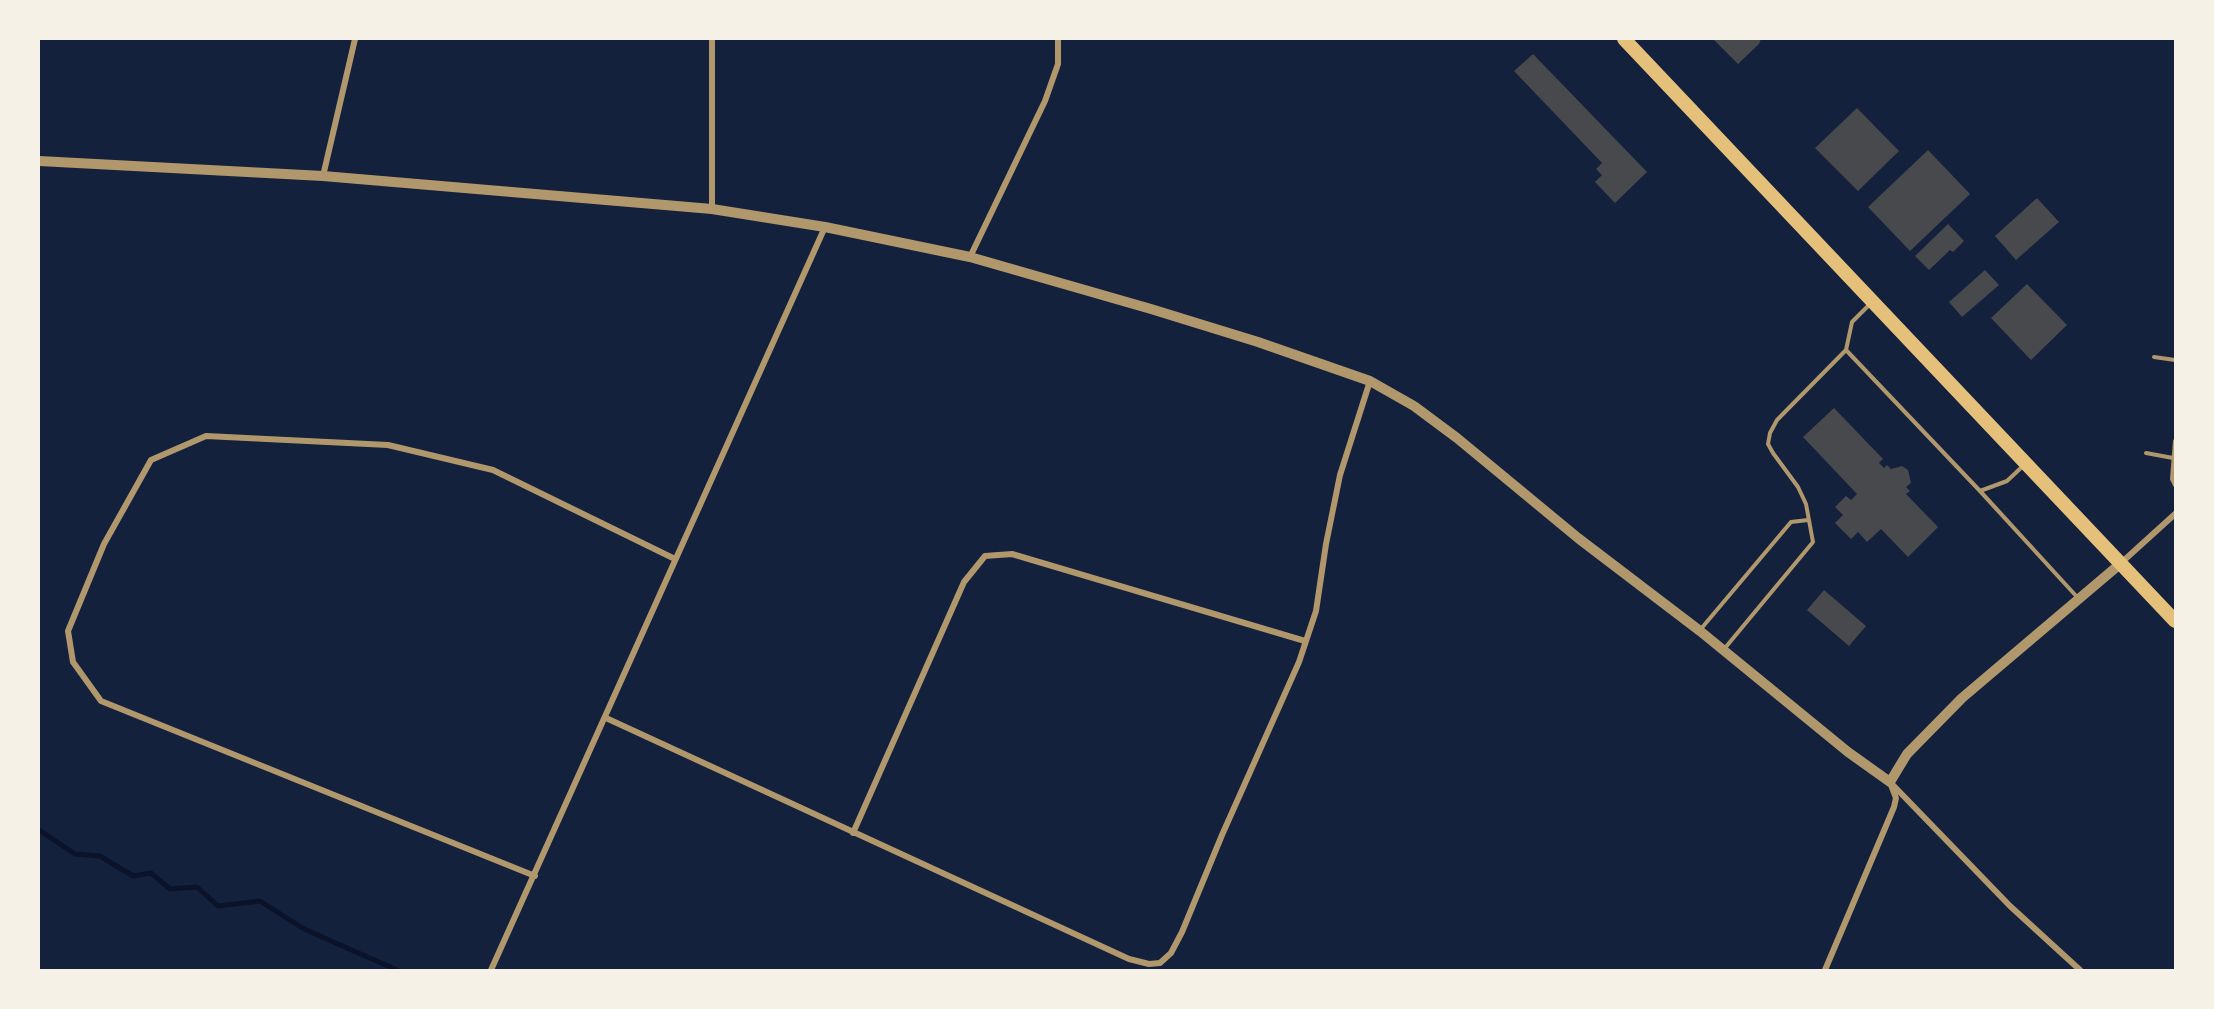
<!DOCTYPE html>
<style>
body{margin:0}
#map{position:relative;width:2214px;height:1009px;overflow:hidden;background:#14213d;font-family:"Open Sans",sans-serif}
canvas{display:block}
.frame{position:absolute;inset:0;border:40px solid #f6f1e7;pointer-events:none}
</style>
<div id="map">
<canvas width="2214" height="1009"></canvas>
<div class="frame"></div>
</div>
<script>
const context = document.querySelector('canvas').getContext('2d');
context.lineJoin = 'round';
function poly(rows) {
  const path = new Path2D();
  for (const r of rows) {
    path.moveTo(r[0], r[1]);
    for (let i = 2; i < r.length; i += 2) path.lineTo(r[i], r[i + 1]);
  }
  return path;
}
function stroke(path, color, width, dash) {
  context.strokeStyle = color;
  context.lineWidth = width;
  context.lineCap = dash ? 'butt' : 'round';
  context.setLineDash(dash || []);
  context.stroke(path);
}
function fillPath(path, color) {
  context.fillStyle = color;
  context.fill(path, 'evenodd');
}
const stream = poly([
 [39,830,75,854,100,856,133,876,151,873,170,889,197,887,218,906,260,901,304,929,397,970]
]);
const building = poly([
 [1713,39,1761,39,1759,44,1738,64],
 [1533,54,1647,172,1615,203,1595,182,1602,175,1596,169,1602,163,1514,71],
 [1857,108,1899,151,1858,191,1815,148],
 [1928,150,1970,194,1910,251,1868,207],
 [2037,198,2059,222,2016,260,1995,236],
 [1948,224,1964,241,1953,252,1950,250,1929,270,1915,256],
 [1985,270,1999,285,1962,317,1949,302],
 [2027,284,2067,325,2031,360,1991,318],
 [1834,408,1883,459,1879,463,1884,468,1887,465,1891,469,1902,466,1908,470,1911,483,1906,487,1910,491,1906,494,1938,527,1908,557,1881,529,1867,542,1858,532,1851,539,1835,523,1843,515,1835,507,1846,496,1851,500,1857,494,1803,437],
 [1824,590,1866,626,1849,646,1807,610]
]);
const service = poly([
 [1870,304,1852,322,1846,350,1980,491,2078,598],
 [2154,357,2175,360],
 [2175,441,2172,479,2175,485],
 [2146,453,2173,458],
 [1980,491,2007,481,2023,466],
 [1700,630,1791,522,1808,520],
 [1725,648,1813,542,1806,504,1798,487,1773,453,1768,444,1770,433,1777,420,1846,350]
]);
const minor = poly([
 [712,39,712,209],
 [323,176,355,39],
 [970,257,1045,101,1058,64,1058,39],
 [2121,563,2175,514],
 [606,718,1129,959,1149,964,1160,963,1171,953,1182,932,1222,835,1299,662,1316,611,1326,544,1340,475,1370,381],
 [1890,782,2010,906,2080,970],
 [853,833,964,582,985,556,1012,554,1305,641],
 [535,876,101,701,73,662,68,631,104,544,151,460,206,436,388,445,493,470,675,559],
 [491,970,825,227],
 [1825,970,1894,807,1896,798,1891,785]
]);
const tertiary = poly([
 [39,161,323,176,712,209,825,227,970,257,1151,309,1258,342,1370,381,1414,406,1457,438,1578,538,1700,631,1848,752,1890,782,1907,754,1962,698,2120,564]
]);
const trunk = poly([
 [1624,39,2175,621]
]);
stroke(stream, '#0b132b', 5);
fillPath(building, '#48494c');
stroke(service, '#b1986c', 4);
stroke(minor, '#b1986c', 6);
stroke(tertiary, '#b1986c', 10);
stroke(trunk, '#e5c07b', 14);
</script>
